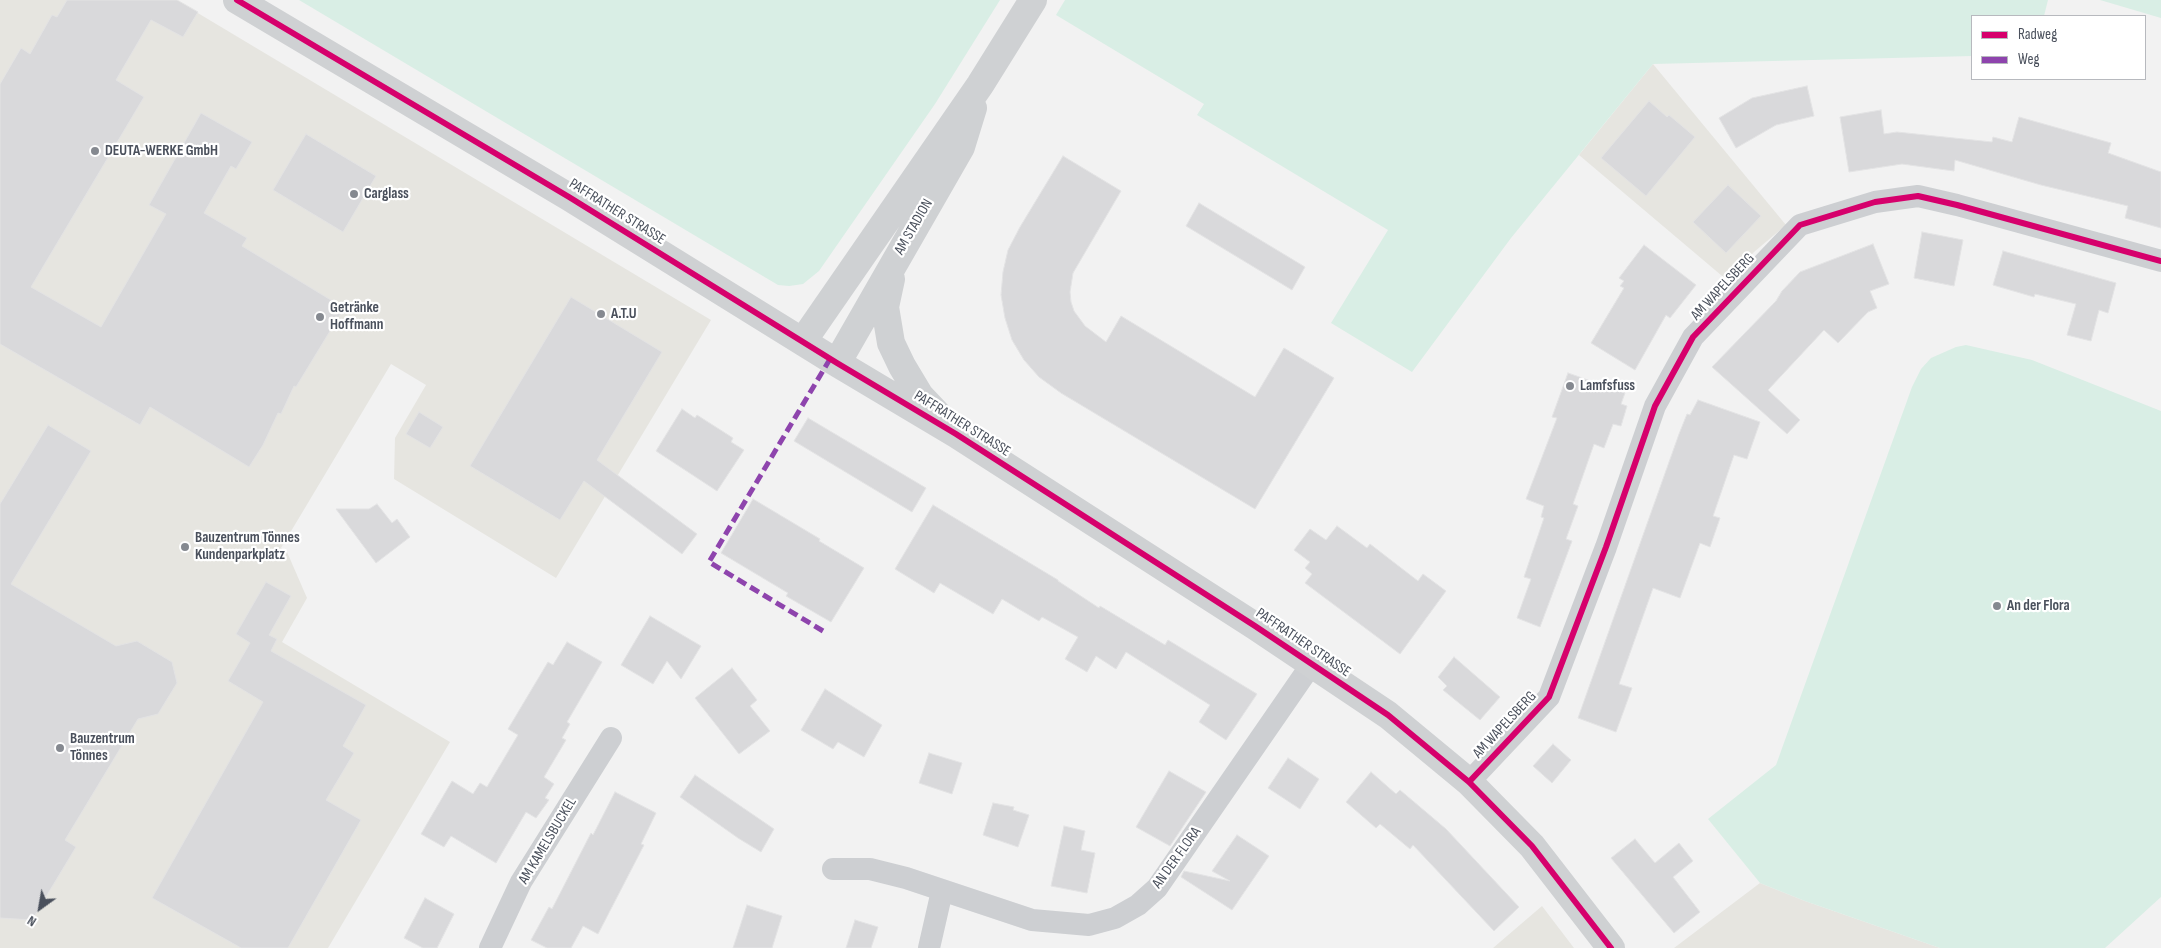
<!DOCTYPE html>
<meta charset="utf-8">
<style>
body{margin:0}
#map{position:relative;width:2161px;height:948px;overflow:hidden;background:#f2f2f2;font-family:"Sofia Sans Condensed",sans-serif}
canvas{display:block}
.legend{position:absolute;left:1971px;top:15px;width:175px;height:65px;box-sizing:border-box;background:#fff;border:1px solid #b7b9be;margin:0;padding:6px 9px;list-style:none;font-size:15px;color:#4a505c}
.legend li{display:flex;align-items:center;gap:10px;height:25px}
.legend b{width:25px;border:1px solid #b7b9be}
.north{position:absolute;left:15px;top:883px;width:50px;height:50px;-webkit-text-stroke:4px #fff;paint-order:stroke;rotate:212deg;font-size:14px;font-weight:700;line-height:20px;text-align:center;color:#4a505c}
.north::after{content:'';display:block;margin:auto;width:18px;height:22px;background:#4a505c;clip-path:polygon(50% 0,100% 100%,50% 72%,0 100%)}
</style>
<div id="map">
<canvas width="2161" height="948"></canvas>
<ul class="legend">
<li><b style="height:6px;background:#d6006c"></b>Radweg</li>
<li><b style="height:6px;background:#8e44ad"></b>Weg</li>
</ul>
<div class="north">N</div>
</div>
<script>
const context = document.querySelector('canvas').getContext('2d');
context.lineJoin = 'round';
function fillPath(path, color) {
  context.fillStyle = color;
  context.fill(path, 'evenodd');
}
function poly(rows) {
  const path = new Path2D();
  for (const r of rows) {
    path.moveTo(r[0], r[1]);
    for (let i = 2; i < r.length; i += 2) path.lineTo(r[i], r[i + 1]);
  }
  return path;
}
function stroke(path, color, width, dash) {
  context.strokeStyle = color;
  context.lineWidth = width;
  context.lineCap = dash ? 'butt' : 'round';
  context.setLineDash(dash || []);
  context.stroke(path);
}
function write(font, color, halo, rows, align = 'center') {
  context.font = font + ' "Sofia Sans Condensed",sans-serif';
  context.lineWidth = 4.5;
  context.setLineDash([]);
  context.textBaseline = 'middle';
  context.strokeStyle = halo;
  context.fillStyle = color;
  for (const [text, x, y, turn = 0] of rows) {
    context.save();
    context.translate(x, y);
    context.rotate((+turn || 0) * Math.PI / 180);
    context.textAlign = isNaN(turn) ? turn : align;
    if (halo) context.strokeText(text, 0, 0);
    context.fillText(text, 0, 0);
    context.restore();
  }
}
const commercial = poly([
 [0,0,176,0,711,320,556,578,394,479,395,438,426,385,391,364,281,548,287,552,307,598,282,642,450,742,328,948,0,948],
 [1653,64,1786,225,1754,252,1728,281,1579,155],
 [1760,883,1805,901,1940,948,1674,948],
 [1542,906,1574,948,1493,948]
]);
const green = poly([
 [299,0,1000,0,935,104,819,271,803,284,789,286,778,285],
 [1065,0,2048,0,2044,16,1972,16,1972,56,1653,64,1511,238,1412,372,1331,323,1388,230,1197,115,1204,104,1056,15],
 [2100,0,2161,0,2161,18],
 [1966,345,2032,360,2161,411,2161,897,2105,948,1940,948,1805,901,1760,883,1708,819,1776,765,1912,387,1921,369,1931,358,1956,347]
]);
const building = poly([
 [67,0,177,0,198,12,183,37,151,20,116,80,144,97,31,287,101,327,166,214,149,205,201,113,252,142,236,169,231,166,204,213,247,238,242,246,344,308,296,387,294,386,281,414,278,413,263,445,249,467,150,407,140,425,0,344,0,84,21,48,30,54,52,15,57,17,67,0],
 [1807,86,1814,116,1776,125,1736,148,1719,118,1752,98,1807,86],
 [1649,101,1667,117,1669,115,1695,137,1646,196,1601,158,1649,101],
 [1881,110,1884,134,1897,132,1992,142,1993,137,2012,142,2019,117,2111,143,2108,153,2161,172,2161,228,2125,218,2128,206,2041,185,1955,160,1954,171,1902,164,1849,172,1840,117,1881,110],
 [306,134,376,176,343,232,273,190,306,134],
 [1063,156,1121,191,1073,273,1070,292,1071,302,1074,311,1085,326,1106,342,1121,316,1255,397,1284,348,1334,378,1255,509,1061,393,1039,377,1024,360,1012,340,1005,318,1001,295,1003,272,1008,250,1020,227,1063,156],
 [1728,185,1761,216,1726,253,1693,222,1728,185],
 [1199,203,1305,267,1292,290,1186,226,1199,203],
 [1922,232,1963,240,1954,286,1914,278,1922,232],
 [1873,244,1889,284,1870,291,1877,308,1868,312,1838,343,1824,330,1768,390,1800,420,1787,434,1712,367,1776,301,1782,291,1800,272,1873,244],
 [1644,245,1696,285,1670,318,1666,315,1635,370,1591,343,1624,288,1620,286,1624,281,1619,278,1644,245],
 [2003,251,2116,283,2108,313,2099,310,2091,341,2067,335,2076,304,2035,294,2034,297,1993,285,2003,251],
 [571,297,662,352,597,460,697,534,682,554,584,481,560,520,470,466,571,297],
 [1568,373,1625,393,1621,404,1627,406,1621,426,1613,424,1604,448,1594,444,1573,504,1578,506,1566,539,1572,541,1540,627,1517,618,1531,579,1524,577,1544,518,1541,517,1544,506,1526,499,1557,418,1552,417,1568,373],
 [1698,400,1760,422,1747,459,1734,455,1713,516,1720,518,1710,547,1700,543,1680,598,1653,588,1619,684,1632,688,1616,732,1578,718,1679,434,1687,414,1690,415,1698,400],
 [682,409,695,418,697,415,733,438,731,442,744,450,717,491,656,451,682,409],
 [419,412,443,427,430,448,406,434,419,412],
 [808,418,926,488,912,512,794,441,808,418],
 [48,425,91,451,11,584,116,646,137,641,172,662,177,683,158,714,138,719,65,840,76,847,32,920,0,918,0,504,48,425],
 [753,499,820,539,819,541,864,568,831,622,786,596,788,593,721,553,753,499],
 [377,504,392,523,397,519,410,537,376,563,336,509,369,509,377,504],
 [933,505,1058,580,1058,581,1099,608,1100,606,1165,645,1168,640,1257,694,1226,740,1199,722,1210,705,1126,652,1116,669,1096,656,1087,672,1065,659,1078,637,1042,617,1039,621,1002,599,993,614,940,583,934,593,895,569,933,505],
 [1337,526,1367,548,1370,544,1418,581,1423,574,1446,591,1400,654,1305,583,1312,574,1305,568,1310,562,1294,550,1310,529,1326,540,1337,526],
 [266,582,291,596,269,635,277,639,271,651,366,705,343,746,354,753,326,800,361,820,288,948,241,948,152,898,263,702,228,681,250,643,236,634,266,582],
 [650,616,701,646,681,679,667,661,653,684,621,665,650,616],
 [567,642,602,662,567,722,570,724,562,738,566,740,544,777,554,784,545,798,549,800,536,818,526,812,496,863,451,836,444,847,421,834,452,781,473,794,480,783,487,787,518,735,508,729,548,662,553,665,567,642],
 [1454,657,1500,697,1480,720,1443,690,1447,686,1438,677,1454,657],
 [732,668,757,700,750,706,770,731,739,754,695,698,732,668],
 [825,689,882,725,864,757,838,742,833,749,801,730,825,689],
 [1553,744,1571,760,1552,783,1533,766,1553,744],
 [929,753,962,763,952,794,919,783,929,753],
 [1288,758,1319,779,1300,809,1268,788,1288,758],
 [1169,771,1206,792,1170,846,1136,827,1169,771],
 [1371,772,1396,794,1400,790,1446,829,1519,907,1494,931,1413,845,1410,849,1380,824,1376,828,1346,802,1371,772],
 [695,775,774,829,761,852,738,838,680,797,695,775],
 [615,792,656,813,641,844,644,845,598,934,583,926,571,948,547,948,531,940,549,907,552,909,591,833,593,835,615,792],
 [993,803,1014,807,1013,810,1029,815,1018,847,983,835,993,803],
 [1064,826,1085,831,1081,850,1095,853,1087,893,1051,886,1064,826],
 [1237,835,1269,856,1232,910,1181,877,1184,871,1230,881,1212,871,1237,835],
 [1635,839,1655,863,1679,843,1693,861,1673,877,1700,912,1674,933,1611,858,1635,839],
 [425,898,454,914,437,948,423,948,404,938,425,898],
 [747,905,782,916,772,948,733,948,747,905],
 [855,920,878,927,871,948,846,948,855,920]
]);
const street = poly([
 [1469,782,1549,697,1606,547,1655,406,1693,337,1800,225,1875,202,1918,196,1957,205,2161,261],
 [833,869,870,869,906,878,1032,920,1089,925,1115,918,1138,905,1157,888,1311,665],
 [490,948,521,882,611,738],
 [929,948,942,891]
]);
const secondary = poly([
 [237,0,569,197,837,363,956,434,1255,626,1388,715,1469,782,1532,846,1611,948],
 [891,279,885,307,891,343,902,366,920,396,938,415],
 [803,341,980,85,1033,0],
 [837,363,961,147,973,108]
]);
const quiet = poly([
 [823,631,709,562,830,359]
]);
const cycleway = poly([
 [237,0,569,197,837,363,956,434,1255,626,1388,715,1469,782,1532,846,1611,948],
 [1469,782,1549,697,1606,547,1655,406,1693,337,1800,225,1875,202,1918,196,1957,205,2161,261]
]);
const markers = [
 [95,151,5,"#858990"],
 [354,194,5,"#858990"],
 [601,314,5,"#858990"],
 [320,317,5,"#858990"],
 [1570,386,5,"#858990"],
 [185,547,5,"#858990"],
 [1997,606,5,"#858990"],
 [60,748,5,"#858990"]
];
const poiNames = [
 ["DEUTA-WERKE GmbH",105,151],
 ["Carglass",364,194],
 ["Getränke",330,308],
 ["Hoffmann",330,325],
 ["A.T.U",611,314],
 ["Lamfsfuss",1580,386],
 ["Bauzentrum Tönnes",195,538],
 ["Kundenparkplatz",195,555],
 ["An der Flora",2007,606],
 ["Bauzentrum",70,739],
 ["Tönnes",70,756]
];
const streetNames = [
 ["PAFFRATHER STRASSE",617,212,32],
 ["AM STADION",914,227,-60],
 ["AM WAPELSBERG",1723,287,-47],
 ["PAFFRATHER STRASSE",962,424,32],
 ["PAFFRATHER STRASSE",1303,643,34],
 ["AM WAPELSBERG",1505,725,-47],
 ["AM KAMELSBUCKEL",548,841,-59],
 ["AN DER FLORA",1177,858,-54]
];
fillPath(commercial, '#e6e5e0');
fillPath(green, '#d9eee5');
fillPath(building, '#d9d9db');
stroke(building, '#e3e3e4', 1);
stroke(street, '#cdcfd2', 22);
stroke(secondary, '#cfd1d3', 28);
stroke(quiet, '#8e44ad', 5, [10, 5]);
stroke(cycleway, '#d6006c', 6);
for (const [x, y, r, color] of markers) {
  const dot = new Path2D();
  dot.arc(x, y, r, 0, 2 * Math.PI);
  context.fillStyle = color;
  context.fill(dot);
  stroke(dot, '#fff', 2);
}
write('bold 15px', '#4a505c', '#fff', poiNames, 'left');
write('15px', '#4a505c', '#fff', streetNames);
</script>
